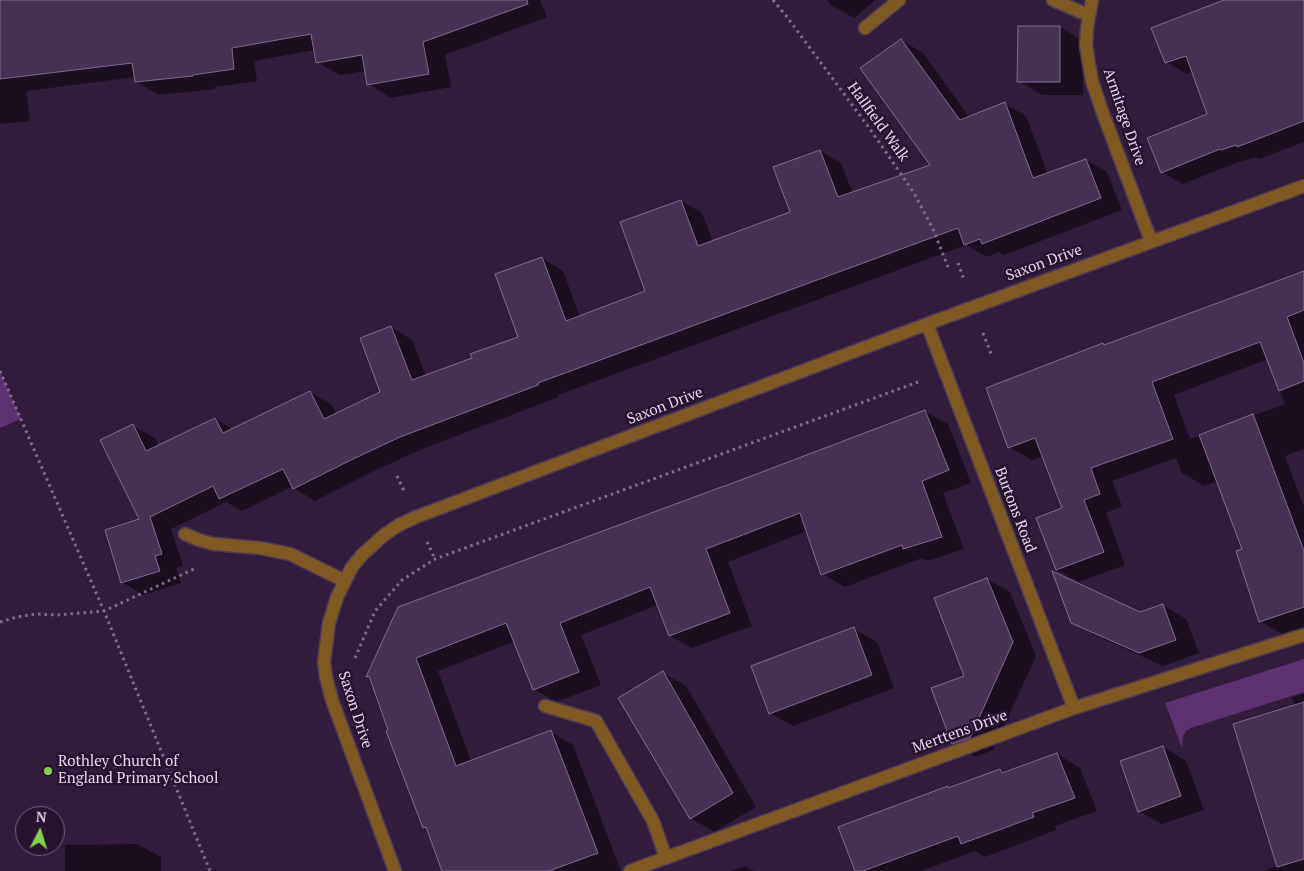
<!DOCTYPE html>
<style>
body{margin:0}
#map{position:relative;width:1304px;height:871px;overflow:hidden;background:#311c3b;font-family:"PT Serif",serif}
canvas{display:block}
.north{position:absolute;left:15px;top:806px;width:50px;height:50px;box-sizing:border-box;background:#271230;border:1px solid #73617c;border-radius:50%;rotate:5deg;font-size:14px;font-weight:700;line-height:20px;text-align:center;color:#e5d8ed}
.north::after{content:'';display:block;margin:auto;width:18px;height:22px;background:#85cf4d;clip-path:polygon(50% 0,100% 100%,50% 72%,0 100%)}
</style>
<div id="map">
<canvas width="1304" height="871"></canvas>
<div class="north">N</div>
</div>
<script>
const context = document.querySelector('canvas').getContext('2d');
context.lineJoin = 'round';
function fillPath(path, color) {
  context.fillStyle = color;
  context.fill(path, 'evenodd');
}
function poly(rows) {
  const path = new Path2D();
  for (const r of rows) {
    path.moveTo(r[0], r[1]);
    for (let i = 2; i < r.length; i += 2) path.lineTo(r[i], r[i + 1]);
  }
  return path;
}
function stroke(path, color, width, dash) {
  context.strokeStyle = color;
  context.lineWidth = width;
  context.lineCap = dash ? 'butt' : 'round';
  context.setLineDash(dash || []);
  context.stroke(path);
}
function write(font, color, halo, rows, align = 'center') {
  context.font = font + ' "PT Serif",serif';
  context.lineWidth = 5;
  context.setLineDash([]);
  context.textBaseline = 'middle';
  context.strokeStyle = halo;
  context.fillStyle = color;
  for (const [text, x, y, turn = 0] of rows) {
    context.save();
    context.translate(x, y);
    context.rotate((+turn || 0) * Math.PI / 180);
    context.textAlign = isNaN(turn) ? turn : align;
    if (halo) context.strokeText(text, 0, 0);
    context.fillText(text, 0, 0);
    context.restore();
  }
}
const green = poly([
 [0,371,21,419,0,428],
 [1304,659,1304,692,1191,728,1186,731,1183,736,1182,748,1165,703]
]);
const shadow = poly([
 [0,0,540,0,547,17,445,55,451,87,391,98,368,84,366,71,340,75,317,62,315,50,254,61,257,81,215,87,215,89,159,95,136,82,136,77,26,91,30,121,0,124],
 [827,0,875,0,854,18,831,5],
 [1227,0,1304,0,1304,142,1259,159,1255,157,1243,161,1241,161,1183,184,1162,172,1209,115,1193,72,1187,74,1166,62],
 [1060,27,1083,41,1083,95,1042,95,1019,81],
 [901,40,923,53,969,117,1005,104,1026,116,1048,174,1086,160,1107,172,1122,210,1004,255,998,252,987,257,966,245,558,395,559,397,422,449,372,472,315,501,294,488,293,486,242,511,226,502,171,529,183,566,176,568,181,583,143,595,122,582,141,520,133,426,155,438,159,446,215,419,234,430,310,392,332,405,336,414,382,393,391,327,412,340,426,376,473,359,519,337,542,258,563,271,580,317,647,292,681,201,702,213,713,242,792,213,820,151,841,163,853,194,932,166],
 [1304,271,1304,449,1285,456,1304,507,1304,627,1282,634,1260,621,1243,550,1218,481,1204,486,1182,473,1176,458,1112,481,1122,506,1106,513,1125,565,1079,582,1057,570,1064,509,1043,456,1032,460,1009,447,1105,346],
 [1268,359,1285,404,1190,439,1174,395],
 [925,411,948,424,971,483,943,493,964,549,927,561,922,558,845,587,822,574,807,531,728,562,752,626,692,648,670,636,658,605,581,635,601,685,556,702,534,689,515,641,438,671,471,761,551,732,573,745,621,871,444,871,429,830,424,827,371,678,368,677,399,608],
 [987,579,1010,592,1036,656,993,750,976,757,953,743,965,677],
 [1163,605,1186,619,1199,653,1163,666,1095,635,1072,622,1140,614],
 [854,629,877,642,894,688,793,726,770,713],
 [663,673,686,686,756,807,714,832,691,818],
 [1304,694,1304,871,1262,871,1278,866,1297,714,1292,697],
 [1163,747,1186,761,1204,810,1162,824,1139,811],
 [1057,754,1080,768,1097,811,1055,826,1056,830,985,857,975,851,921,871,856,871,840,827,948,787,950,788,1000,770,1005,773],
 [137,844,161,857,161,871,65,871,65,845],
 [745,866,754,871,731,871]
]);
const building = poly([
 [0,0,527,0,528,4,423,42,429,74,367,85,362,55,316,63,311,34,232,48,234,69,193,75,193,76,135,82,132,63,0,79,0,0],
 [1224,0,1304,0,1304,121,1237,147,1236,145,1221,150,1220,149,1161,173,1147,138,1207,114,1186,56,1165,63,1151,28,1224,0],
 [1018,26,1060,26,1060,82,1017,82,1018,26],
 [901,39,960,120,1005,102,1033,178,1086,159,1101,198,982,244,980,239,964,245,958,228,538,383,538,385,400,437,351,460,293,489,283,469,219,499,213,486,150,517,162,554,155,556,160,571,121,583,105,530,139,519,100,440,133,424,146,451,215,418,223,433,310,391,324,419,380,392,360,338,391,326,412,380,472,358,470,354,518,337,495,274,542,257,566,321,645,291,620,222,681,200,698,246,790,212,773,167,820,150,838,197,930,165,860,68,901,39],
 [1304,271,1304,310,1287,317,1304,363,1304,381,1279,391,1260,342,1152,382,1173,439,1091,468,1100,494,1084,500,1104,552,1056,570,1036,518,1062,508,1035,438,1008,448,986,388,1103,343,1104,345,1304,271],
 [925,410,949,470,922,481,942,537,903,549,902,545,821,575,800,513,706,549,730,613,669,636,650,587,560,623,579,672,533,690,506,623,416,658,456,766,551,730,598,853,549,871,442,871,426,827,423,828,386,731,388,730,369,676,366,677,398,607,724,486,725,486,925,410],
 [1253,414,1304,551,1304,607,1259,622,1236,551,1242,549,1199,435,1253,414],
 [1052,571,1140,612,1163,604,1176,640,1139,653,1071,623,1052,571],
 [987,578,1013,642,970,738,952,744,931,688,964,676,934,598,987,578],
 [854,627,872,675,769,714,751,666,854,627],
 [663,671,733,793,690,819,618,698,663,671],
 [1304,702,1304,859,1277,867,1233,724,1304,702],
 [1163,746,1181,796,1138,812,1120,761,1163,746],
 [1057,753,1075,798,1032,813,1034,817,961,844,958,836,863,871,855,871,838,827,948,786,948,788,1000,769,1002,773,1057,753]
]);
const path = poly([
 [773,0,787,17,870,129,914,193,933,229,948,267],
 [958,263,964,280],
 [983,333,992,356],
 [0,371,104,611,210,871],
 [397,476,405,493],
 [427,542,435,559],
 [0,622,17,617,36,614,57,615,104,611,194,569],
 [355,658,375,611,402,580,435,559,918,382]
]);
const service = poly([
 [1053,0,1088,15],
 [865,28,899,0],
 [185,534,199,540,214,544,260,548,290,554,345,581],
 [545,706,596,721,653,821,666,858]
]);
const minor = poly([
 [1092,0,1087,28,1086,45,1089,64,1092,81,1102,111,1151,241],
 [927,324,1074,708],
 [395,871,332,700,326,677,324,662,329,623,337,597,352,567,362,555,384,535,399,525,416,517,927,324,1304,186],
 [630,871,1074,708,1304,635]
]);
const markers = [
 [48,771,5,"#85cf4d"]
];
const streetNames = [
 ["Armitage Drive",1124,117,71],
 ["Hallfield Walk",878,122,54],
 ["Saxon Drive",1044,263,-20],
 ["Saxon Drive",665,406,-21],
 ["Burtons Road",1015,510,69],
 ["Saxon Drive",355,710,72],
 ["Merttens Drive",960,732,-20]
];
const poiNames = [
 ["Rothley Church of",58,762],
 ["England Primary School",58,779]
];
fillPath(green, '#5c326f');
fillPath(shadow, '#0007');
fillPath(building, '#483253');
stroke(building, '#836b90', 1);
stroke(service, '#4e3a57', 15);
stroke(minor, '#4e3a57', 15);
stroke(path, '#7f6d88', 3, [2.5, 4]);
stroke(service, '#7e5922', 12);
stroke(minor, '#7e5922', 12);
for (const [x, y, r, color] of markers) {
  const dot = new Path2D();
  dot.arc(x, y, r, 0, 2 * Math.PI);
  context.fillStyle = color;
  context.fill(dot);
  stroke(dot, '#271230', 2);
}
write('15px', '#e5d8ed', '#271230', streetNames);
write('15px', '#e5d8ed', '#271230', poiNames, 'left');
</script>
